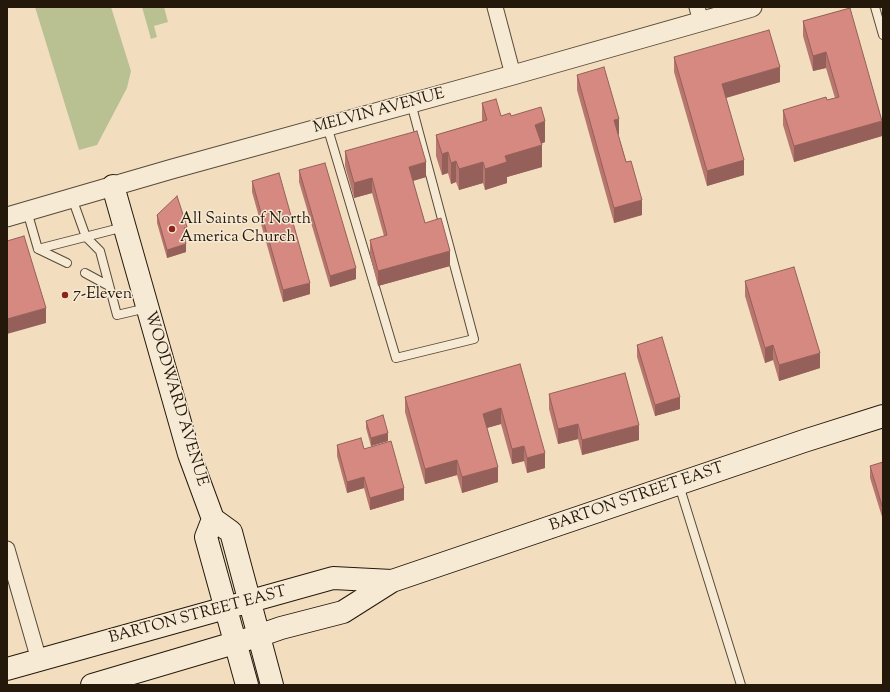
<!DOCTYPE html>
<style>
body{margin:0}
#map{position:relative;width:890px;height:692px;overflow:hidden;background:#f2debf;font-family:"Sorts Mill Goudy",serif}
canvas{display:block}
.frame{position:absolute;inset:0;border:8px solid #24180b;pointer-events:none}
</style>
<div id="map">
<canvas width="890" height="692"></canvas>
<div class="frame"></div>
</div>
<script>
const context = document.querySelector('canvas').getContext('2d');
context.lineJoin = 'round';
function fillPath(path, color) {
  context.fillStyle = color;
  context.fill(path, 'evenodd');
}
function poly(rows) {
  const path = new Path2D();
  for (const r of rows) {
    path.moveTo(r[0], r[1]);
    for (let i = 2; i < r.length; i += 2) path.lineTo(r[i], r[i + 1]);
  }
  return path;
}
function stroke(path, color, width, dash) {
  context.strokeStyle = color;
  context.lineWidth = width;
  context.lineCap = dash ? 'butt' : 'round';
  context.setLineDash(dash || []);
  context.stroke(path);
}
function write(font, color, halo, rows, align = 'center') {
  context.font = font + ' "Sorts Mill Goudy",serif';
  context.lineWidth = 3;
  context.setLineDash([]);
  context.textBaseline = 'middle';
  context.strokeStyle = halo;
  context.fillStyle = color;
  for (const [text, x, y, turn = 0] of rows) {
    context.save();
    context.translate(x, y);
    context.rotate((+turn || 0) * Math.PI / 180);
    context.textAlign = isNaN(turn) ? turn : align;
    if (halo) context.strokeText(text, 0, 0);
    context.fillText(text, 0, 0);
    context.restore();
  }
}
const green = poly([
 [35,7,111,7,131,71,127,88,97,145,79,150],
 [142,7,164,7,168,22,154,26,157,37,151,39]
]);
const service = poly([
 [875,7,883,35],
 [327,126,396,358,474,339,411,103],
 [72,198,86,237,100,251,117,315,147,308],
 [27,211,38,249,124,227],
 [38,249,67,263],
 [85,273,109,286],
 [679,485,741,685]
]);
const minor = poly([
 [495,7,513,75],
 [697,7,701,22],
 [7,549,39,660]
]);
const tertiary = poly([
 [7,217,172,169,513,75,752,7]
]);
const secondary = poly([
 [113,186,189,454,213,519,231,532,272,685],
 [213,519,206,537,247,685],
 [7,669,333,578,392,581],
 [92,685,258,636,281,628,343,612,392,581,804,441,883,416]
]);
const wall = poly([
 [850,8,882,136,794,162,783,125,783,110,827,100,835,98,826,68,813,71,803,36,803,21],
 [674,57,780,82,726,98,744,175,707,186,674,72],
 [577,75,619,134,618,134,642,215,614,223,577,90],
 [482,103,501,116,511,116,545,142,541,144,542,167,507,177,507,183,485,190,483,183,459,190,456,182,451,184,448,173,442,175,436,156,436,135,482,121],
 [345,151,426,177,413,181,425,223,450,266,378,286,370,255,370,240,384,236,372,193,354,198,345,166],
 [299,170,356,279,330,287,299,182],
 [252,181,310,294,283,302,252,192],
 [157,215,187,235,185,235,186,252,167,258,157,223],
 [745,281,820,368,779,381,773,360,765,363,745,296],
 [637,345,680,409,655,416,637,357],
 [520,364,545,468,527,473,524,461,512,464,501,424,487,428,498,482,462,493,457,475,425,484,405,412,405,397],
 [549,394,639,440,582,455,578,439,558,444,549,409],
 [366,421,388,441,371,446,366,428],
 [337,445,364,449,404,500,370,510,364,488,347,493,337,456],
 [883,462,883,520,870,478,870,466]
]);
const shadedWall = poly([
 [826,52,826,68,813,71,813,56],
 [780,67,780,82,722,99,722,84],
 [619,119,619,134,614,135,614,120],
 [545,121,545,142,535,146,535,125],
 [882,121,882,136,794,162,794,146],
 [542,145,542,167,507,177,507,183,485,190,485,169,505,156],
 [448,152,448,173,442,175,442,154],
 [744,160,744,175,707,186,707,171],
 [456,161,456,182,451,184,451,163],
 [426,162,426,177,409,182,409,167],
 [483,162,483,183,459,190,459,169],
 [372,178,372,193,354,198,354,183],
 [642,200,642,215,614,223,614,208],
 [187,227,187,235,185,235,185,239,183,232,184,228],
 [186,244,186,252,167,258,167,250],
 [450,251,450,266,378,286,378,271],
 [356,268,356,279,330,287,330,276],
 [310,283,310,294,283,302,283,290],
 [46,308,46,323,7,334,7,319],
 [773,345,773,360,765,363,765,348],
 [820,353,820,368,779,381,779,365],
 [680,397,680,409,655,416,655,405],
 [501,408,501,424,483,429,483,414],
 [578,424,578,439,558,444,558,429],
 [639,425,639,440,582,455,582,440],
 [388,433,388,441,371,446,371,438],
 [524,446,524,461,512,464,512,449],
 [545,453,545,468,527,473,527,458],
 [457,460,457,475,425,484,425,469],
 [498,467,498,482,462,493,462,477],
 [364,477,364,488,347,493,347,482],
 [404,488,404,500,370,510,370,498]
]);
const building = poly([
 [850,8,882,121,794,146,783,110,826,97,827,100,839,97,826,52,813,56,803,21,850,8],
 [769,30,780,67,722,84,744,160,707,171,674,57,769,30],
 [604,67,619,119,614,120,626,162,631,161,642,200,614,208,577,75,604,67],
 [496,99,501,116,510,113,511,116,541,107,545,121,535,125,542,145,505,156,507,162,485,169,483,162,459,169,456,161,451,163,448,152,442,154,436,135,487,120,482,103,496,99],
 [417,131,426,162,409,167,425,223,441,218,450,251,378,271,370,240,387,235,372,178,354,183,345,151,417,131],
 [325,163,356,268,330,276,299,170,325,163],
 [279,173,310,283,283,290,252,181,279,173],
 [177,196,187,227,184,228,185,231,183,232,186,244,167,250,157,215,177,196],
 [24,236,46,308,7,319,7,241,24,236],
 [794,267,820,353,779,365,773,345,765,348,745,281,794,267],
 [662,337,680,397,655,405,637,345,662,337],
 [520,364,545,453,527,458,524,446,512,449,501,408,483,414,498,467,462,477,457,460,425,469,405,397,520,364],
 [625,373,639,425,582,440,578,424,558,429,549,394,625,373],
 [383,415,388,433,371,438,366,421,383,415],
 [361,438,364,449,391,441,404,488,370,498,364,477,347,482,337,445,361,438],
 [883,462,883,509,870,466,883,462]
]);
const markers = [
 [172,229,4,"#8f2418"],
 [65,295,4,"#8f2418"]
];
const streetNames = [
 ["MELVIN AVENUE",379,112,-15],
 ["WOODWARD AVENUE",175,399,73],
 ["BARTON STREET EAST",637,498,-19],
 ["BARTON STREET EAST",198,616,-15]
];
const poiNames = [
 ["All Saints of North",180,220],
 ["America Church",180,238],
 ["7-Eleven",73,295]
];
fillPath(green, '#b9c193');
stroke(service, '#584a38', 10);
stroke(minor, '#584a38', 17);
stroke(tertiary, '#584a38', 21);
stroke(secondary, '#24180b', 24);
stroke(service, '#f7ead5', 8);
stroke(minor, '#f7ead5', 15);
stroke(tertiary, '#f7ead5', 19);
stroke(secondary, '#f7ead5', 22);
fillPath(wall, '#b7766e');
fillPath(shadedWall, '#95605a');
fillPath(building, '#d58980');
stroke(building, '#95605a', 1);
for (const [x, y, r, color] of markers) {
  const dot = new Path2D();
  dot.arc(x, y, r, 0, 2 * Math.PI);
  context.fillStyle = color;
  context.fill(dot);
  stroke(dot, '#f7ead5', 1.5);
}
write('16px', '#24180b', '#f7ead5', streetNames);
write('16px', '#24180b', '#f7ead5', poiNames, 'left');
</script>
